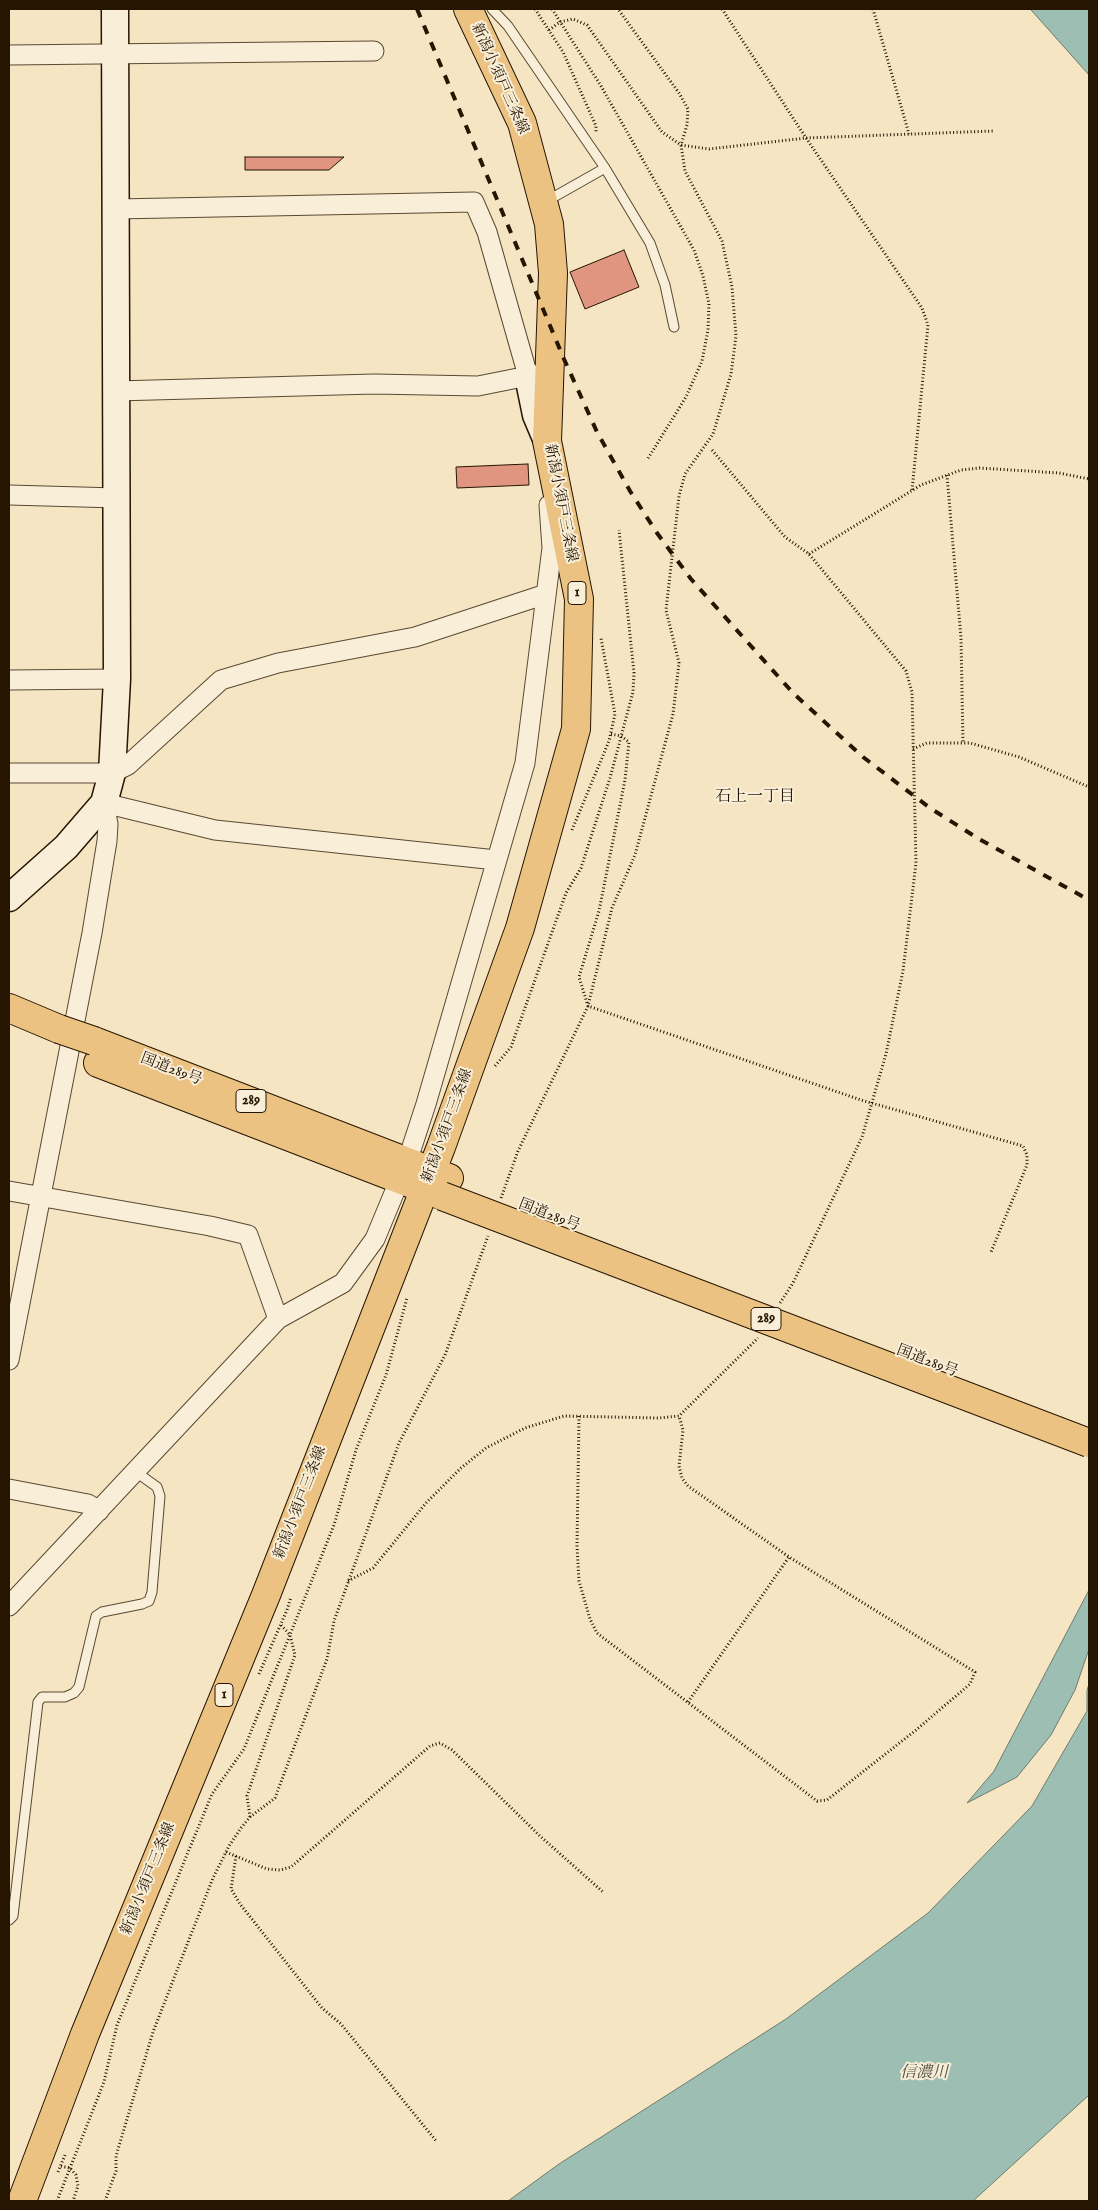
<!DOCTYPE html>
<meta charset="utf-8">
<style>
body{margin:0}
#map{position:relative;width:1098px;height:2210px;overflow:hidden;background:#f6e5c3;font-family:"IM FELL English",serif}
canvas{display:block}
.frame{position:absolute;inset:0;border:10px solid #251501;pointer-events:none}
</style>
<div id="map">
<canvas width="1098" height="2210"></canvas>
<div class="frame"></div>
</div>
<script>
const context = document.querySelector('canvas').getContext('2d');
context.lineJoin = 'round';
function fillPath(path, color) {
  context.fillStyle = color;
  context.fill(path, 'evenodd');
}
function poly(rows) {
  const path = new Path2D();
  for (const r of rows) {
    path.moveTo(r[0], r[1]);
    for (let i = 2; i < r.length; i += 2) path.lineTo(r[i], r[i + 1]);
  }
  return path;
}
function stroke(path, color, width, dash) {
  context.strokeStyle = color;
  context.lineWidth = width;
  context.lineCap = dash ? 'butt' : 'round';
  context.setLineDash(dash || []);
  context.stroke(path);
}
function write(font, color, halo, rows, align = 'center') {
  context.font = font + ' "IM FELL English","Noto Serif JP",serif';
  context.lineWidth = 4;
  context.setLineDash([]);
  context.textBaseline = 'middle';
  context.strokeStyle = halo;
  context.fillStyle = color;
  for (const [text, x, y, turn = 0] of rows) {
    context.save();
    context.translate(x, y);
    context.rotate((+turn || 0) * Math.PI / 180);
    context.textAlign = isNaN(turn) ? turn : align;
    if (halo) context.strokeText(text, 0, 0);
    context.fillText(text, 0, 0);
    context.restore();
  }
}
const water = poly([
 [1030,9,1089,9,1089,75,1032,11,1030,9],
 [1089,1590,1089,1649,1075,1690,1051,1735,1017,1777,967,1803,994,1771,1089,1590],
 [1089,1684,1089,2095,973,2201,508,2201,559,2164,786,2019,928,1913,1032,1806,1087,1711,1087,1690,1089,1684]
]);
const building = poly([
 [245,157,344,157,329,170,245,170,245,157],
 [624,250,639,287,585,309,570,272,624,250],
 [528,464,529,485,457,488,456,467,528,464]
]);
const path = poly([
 [535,9,563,52,596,126,596,133],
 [552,9,601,86,694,250,703,276,709,304,708,330,702,361,686,397,647,460],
 [722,9,806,138,922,308,928,325,912,491],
 [873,9,909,134],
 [549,30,560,22,573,19,587,25,662,132,681,145,709,149,806,138,993,131],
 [712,450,785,537,809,554,906,671,912,692,916,863,903,971,886,1054,862,1137,793,1283,780,1303],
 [947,475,961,638,963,743],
 [809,554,921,485,961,470,980,468,1059,473,1089,479],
 [611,734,621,736,629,742,625,780,599,911,579,977,588,1006,861,1100,1023,1146,1027,1155,1027,1165,991,1252],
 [913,749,927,743,970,743,1019,757,1089,787],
 [572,830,609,741,615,714,601,638],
 [495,1066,511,1047,566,893,581,868,610,778,633,692,634,673,619,530],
 [501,1198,518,1151,588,1006,612,908,635,855,673,714,679,663,666,610,679,496,685,474,713,434,731,374,736,336,732,287,722,241,685,171,681,145,687,125,688,109,679,93,618,9],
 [579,1416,577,1546,579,1581,590,1619,597,1633,817,1801,827,1800,916,1730,970,1684,975,1672,789,1557,688,1486,682,1478,679,1466,683,1430,679,1416],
 [348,1581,373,1568,426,1503,461,1468,486,1448,525,1428,564,1416,659,1418,679,1416,758,1338],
 [259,1674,287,1610,291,1597],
 [688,1702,789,1557],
 [250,1817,247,1796,295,1655,290,1635,281,1625],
 [226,1852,267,1869,280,1870,291,1867,430,1746,440,1743,452,1750,540,1836,603,1892],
 [236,1856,231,1889,240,1904,322,2008,341,2024,437,2142],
 [61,2166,70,2168,76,2175,78,2186,73,2201],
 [58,2172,65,2155],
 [57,2201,104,2082,117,2025,212,1794,244,1749,334,1525,356,1450,386,1375,407,1298],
 [105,2201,116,2171,116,2156,153,2032,213,1878,229,1846,241,1828,250,1817,275,1798,327,1659,334,1621,399,1443,445,1355,488,1236]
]);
const lane = poly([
 [492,9,508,26,605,168,650,243,665,285,674,327],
 [545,202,605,168],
 [9,1920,13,1916,38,1702,42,1697,65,1697,74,1693,79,1687,96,1616,102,1612,142,1604,149,1601,152,1592,160,1496,157,1487,136,1472]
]);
const street = poly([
 [9,55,374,51],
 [116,209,474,202,487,232,528,376,478,386,374,384,116,391],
 [9,495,117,498],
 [9,680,117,679],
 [9,773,112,773,128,765,221,680,278,663,415,637,546,594],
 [9,1191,210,1226,248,1235,278,1319],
 [9,1360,92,933,107,841,108,824,104,803,215,830,496,860],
 [9,1489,88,1504,99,1511],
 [9,1606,278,1319,343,1283,375,1239,407,1162,426,1104,525,763,552,548,549,505]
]);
const secondary = poly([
 [528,376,536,415,547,441],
 [9,898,66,847,104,803,112,773,117,679,115,9]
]);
const primary = poly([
 [22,2201,85,2034,266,1595,441,1147,520,928,576,729,579,599,547,441,553,273,549,224,522,123,468,9]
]);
const highway = poly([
 [9,1008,59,1029],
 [94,1041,449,1178],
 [98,1063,438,1194]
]);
const rail = poly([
 [417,9,564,359,597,432,630,491,657,533,691,579,793,693,863,757,930,808,979,839,1089,900]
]);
const highwayBridge = poly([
 [59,1029,94,1041],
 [442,1196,1089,1443]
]);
const shields = [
 [577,593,18],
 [251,1101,30],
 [766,1319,30],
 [224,1695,18]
];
const shieldNames = [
 ["1",577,593],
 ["289",251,1101],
 ["289",766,1319],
 ["1",224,1695]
];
const streetNames = [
 ["新潟小須戸三条線",499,79,66],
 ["新潟小須戸三条線",560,503,79],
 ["国道289号",171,1070,21],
 ["新潟小須戸三条線",448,1126,-70],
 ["国道289号",549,1216,21],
 ["国道289号",927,1362,21],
 ["新潟小須戸三条線",301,1503,-69],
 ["新潟小須戸三条線",149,1879,-68]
];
const neighbourhoodNames = [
 ["石上一丁目",755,798]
];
const waterNames = [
 ["信濃川",924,2074]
];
fillPath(water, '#9dbfb3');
stroke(water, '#6d7b6c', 1);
fillPath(building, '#df957f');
stroke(building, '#251501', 1);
stroke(lane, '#594932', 11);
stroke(street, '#594932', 21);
stroke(secondary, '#251501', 29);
stroke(primary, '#251501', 30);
stroke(highway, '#251501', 30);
stroke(path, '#251501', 3, [1, 2.5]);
stroke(lane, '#f9eed8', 9);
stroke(street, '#f9eed8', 19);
stroke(secondary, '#f9eed8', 26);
stroke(primary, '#ebc282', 28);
stroke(highway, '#ebc282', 28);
stroke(rail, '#251501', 4, [9, 9]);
stroke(highwayBridge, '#251501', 30, []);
stroke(highwayBridge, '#ebc282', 28);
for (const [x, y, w] of shields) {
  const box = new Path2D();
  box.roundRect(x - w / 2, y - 11.5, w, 23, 4);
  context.fillStyle = '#f9eed8';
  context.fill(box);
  stroke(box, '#251501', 1);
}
write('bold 14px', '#251501', null, shieldNames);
write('15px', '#251501', '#f9eed8', streetNames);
write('16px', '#251501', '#f9eed8', neighbourhoodNames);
write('italic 16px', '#4f503f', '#f9eed8', waterNames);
</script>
